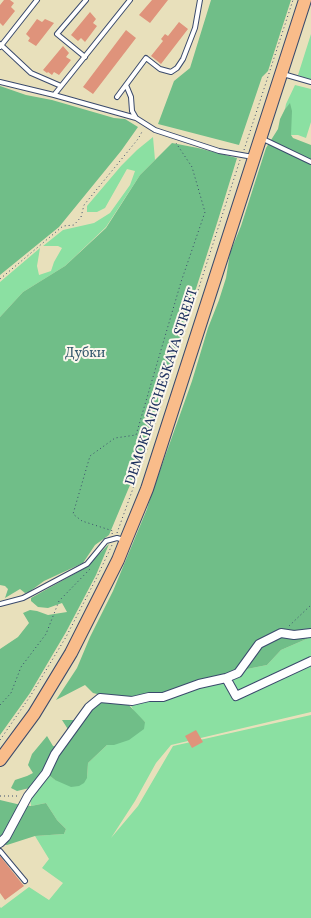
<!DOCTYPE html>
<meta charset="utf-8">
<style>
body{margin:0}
canvas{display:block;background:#e8e0bb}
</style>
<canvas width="311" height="918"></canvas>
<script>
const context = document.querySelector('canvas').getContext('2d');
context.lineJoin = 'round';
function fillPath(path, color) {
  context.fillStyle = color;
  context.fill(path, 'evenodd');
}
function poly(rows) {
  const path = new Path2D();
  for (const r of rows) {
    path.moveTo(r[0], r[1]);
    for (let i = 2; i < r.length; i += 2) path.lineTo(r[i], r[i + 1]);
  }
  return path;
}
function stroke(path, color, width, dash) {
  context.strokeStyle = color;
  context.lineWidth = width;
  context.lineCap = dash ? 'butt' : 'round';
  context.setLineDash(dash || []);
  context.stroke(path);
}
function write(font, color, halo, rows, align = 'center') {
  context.font = font + ' Vollkorn,serif';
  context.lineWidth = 4;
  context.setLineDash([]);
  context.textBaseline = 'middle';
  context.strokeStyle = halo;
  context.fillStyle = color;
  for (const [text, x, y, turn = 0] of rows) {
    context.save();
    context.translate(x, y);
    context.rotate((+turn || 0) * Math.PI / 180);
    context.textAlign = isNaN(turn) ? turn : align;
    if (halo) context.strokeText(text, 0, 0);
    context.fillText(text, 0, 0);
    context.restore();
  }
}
const green = poly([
 [311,34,311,80,298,75],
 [295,85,311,89,311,122,306,138,298,135,291,135,290,104,285,109,286,104],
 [153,137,155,160,140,175,106,227,65,266,23,292,0,317,0,282,40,248,37,266,39,275,51,271,54,262,62,248,58,246,43,246,63,230,94,223,110,213,130,185,135,171,127,169,105,208,97,212,87,212,87,206,121,166,137,150],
 [311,637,311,712,171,745,156,763,135,801,111,838,138,806,173,746,311,715,311,918,0,918,0,907,1,908,29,887,49,900,63,883,42,868,49,859,35,836,64,834,66,829,57,820,46,803,31,806,30,798,50,776,55,780,87,778,88,763,107,745,145,722,135,713,130,704,242,670,267,665,281,650]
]);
const forest = poly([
 [211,0,291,0,268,71,262,77,239,145,158,124,174,81,190,68],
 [0,86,26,95,52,100,114,118,125,119,138,127,121,151,59,227,0,275],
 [290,103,292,111,291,135,293,138,311,145,311,637,281,650,267,665,242,670,149,699,109,697,93,693,85,685,56,700,77,668,90,637,113,591,147,509,152,493,192,381,208,328,219,300,226,278,230,253,241,226,266,148,278,129,280,119,285,109],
 [172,143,198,148,237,158,218,220,143,454,109,535,95,545,83,563,44,581,29,592,25,593,20,589,5,598,8,589,5,586,0,585,0,317,23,292,65,266,106,228,140,175],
 [109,544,96,575,66,632,30,693,0,735,0,649,18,637,29,623,23,613,30,610,37,611,48,615,67,612,62,603,48,608,38,607,31,601,31,598,85,568],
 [107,700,125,701,145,722,144,729,129,740,114,745,107,745,88,763,87,778,84,783,79,786,71,787,55,780,50,776,42,785,17,791,11,788,15,780,27,776,33,773,28,765,32,754,47,736,53,746,62,748,68,744,71,734,62,720,82,720,91,704],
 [0,800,21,805,31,806,46,803,57,820,66,829,64,834,35,836,7,845,0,844]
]);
const building = poly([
 [4,0,10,0,14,3,11,7,15,11,3,26,0,23,0,5],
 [152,0,168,0,150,23,139,15],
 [90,12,96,19,93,23,97,26,85,42,81,38,78,41,71,35],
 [37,19,42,22,45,19,54,23,36,46,28,41,30,38,26,34],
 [179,22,188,29,161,64,151,56,163,41,161,39,165,34,168,36],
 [126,30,136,38,93,94,83,87],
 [63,46,69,53,66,57,71,60,59,75,54,72,52,75,48,72,47,73,43,70],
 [196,730,203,742,192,748,185,736],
 [0,856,24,886,5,900,0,893]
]);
const path = poly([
 [244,150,293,0],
 [0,279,63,226,74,225,81,217,84,205,138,139,143,130],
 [117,533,145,455,240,160],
 [112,534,113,531,82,521,73,514,90,456,115,438,136,435,181,282,205,212,192,167,176,143],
 [289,626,311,605],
 [0,705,11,693,21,667,46,634,59,601,90,569],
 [0,740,31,695,66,637,97,577,112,545],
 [0,796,20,796]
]);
const service = poly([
 [0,44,31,73,61,86],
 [0,47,37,0],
 [85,57,57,34,86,0],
 [283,74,311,82],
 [0,82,54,95,136,118,155,130,219,151,253,157],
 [126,85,131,97,132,111,136,118],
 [54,95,130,0],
 [117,97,146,58,160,69,171,72,177,68,183,59,195,28,200,0],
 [263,139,311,162],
 [0,604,23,598,87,564,106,541,117,538,124,540],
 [0,851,25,881]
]);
const minor = poly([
 [226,678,238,673,259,644,281,633,294,635,311,633],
 [0,843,6,837,28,796,46,773,55,754,89,707,100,698,132,701,149,697,163,697,199,684,226,678,236,696,311,661]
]);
const primary = poly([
 [0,760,34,714,71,653,118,560,126,540,147,489,305,0]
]);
const parkNames = [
 ["Дубки",85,354]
];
const streetNames = [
 ["DEMOKRATICHESKAYA STREET",163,387,-72]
];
fillPath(green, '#8be0a2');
fillPath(forest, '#70be88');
fillPath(building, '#df937b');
stroke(service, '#3a4a6c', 6);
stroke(minor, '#3a4a6c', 10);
stroke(primary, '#3a4a6c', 14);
stroke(path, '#3a4a6c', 1, [1, 3]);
stroke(service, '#fff', 4);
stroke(minor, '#fff', 8);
stroke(primary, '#f9bc8a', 12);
write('14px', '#375b6f', '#fbf7ec', parkNames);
write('14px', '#1b2f5e', '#fbf7ec', streetNames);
</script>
